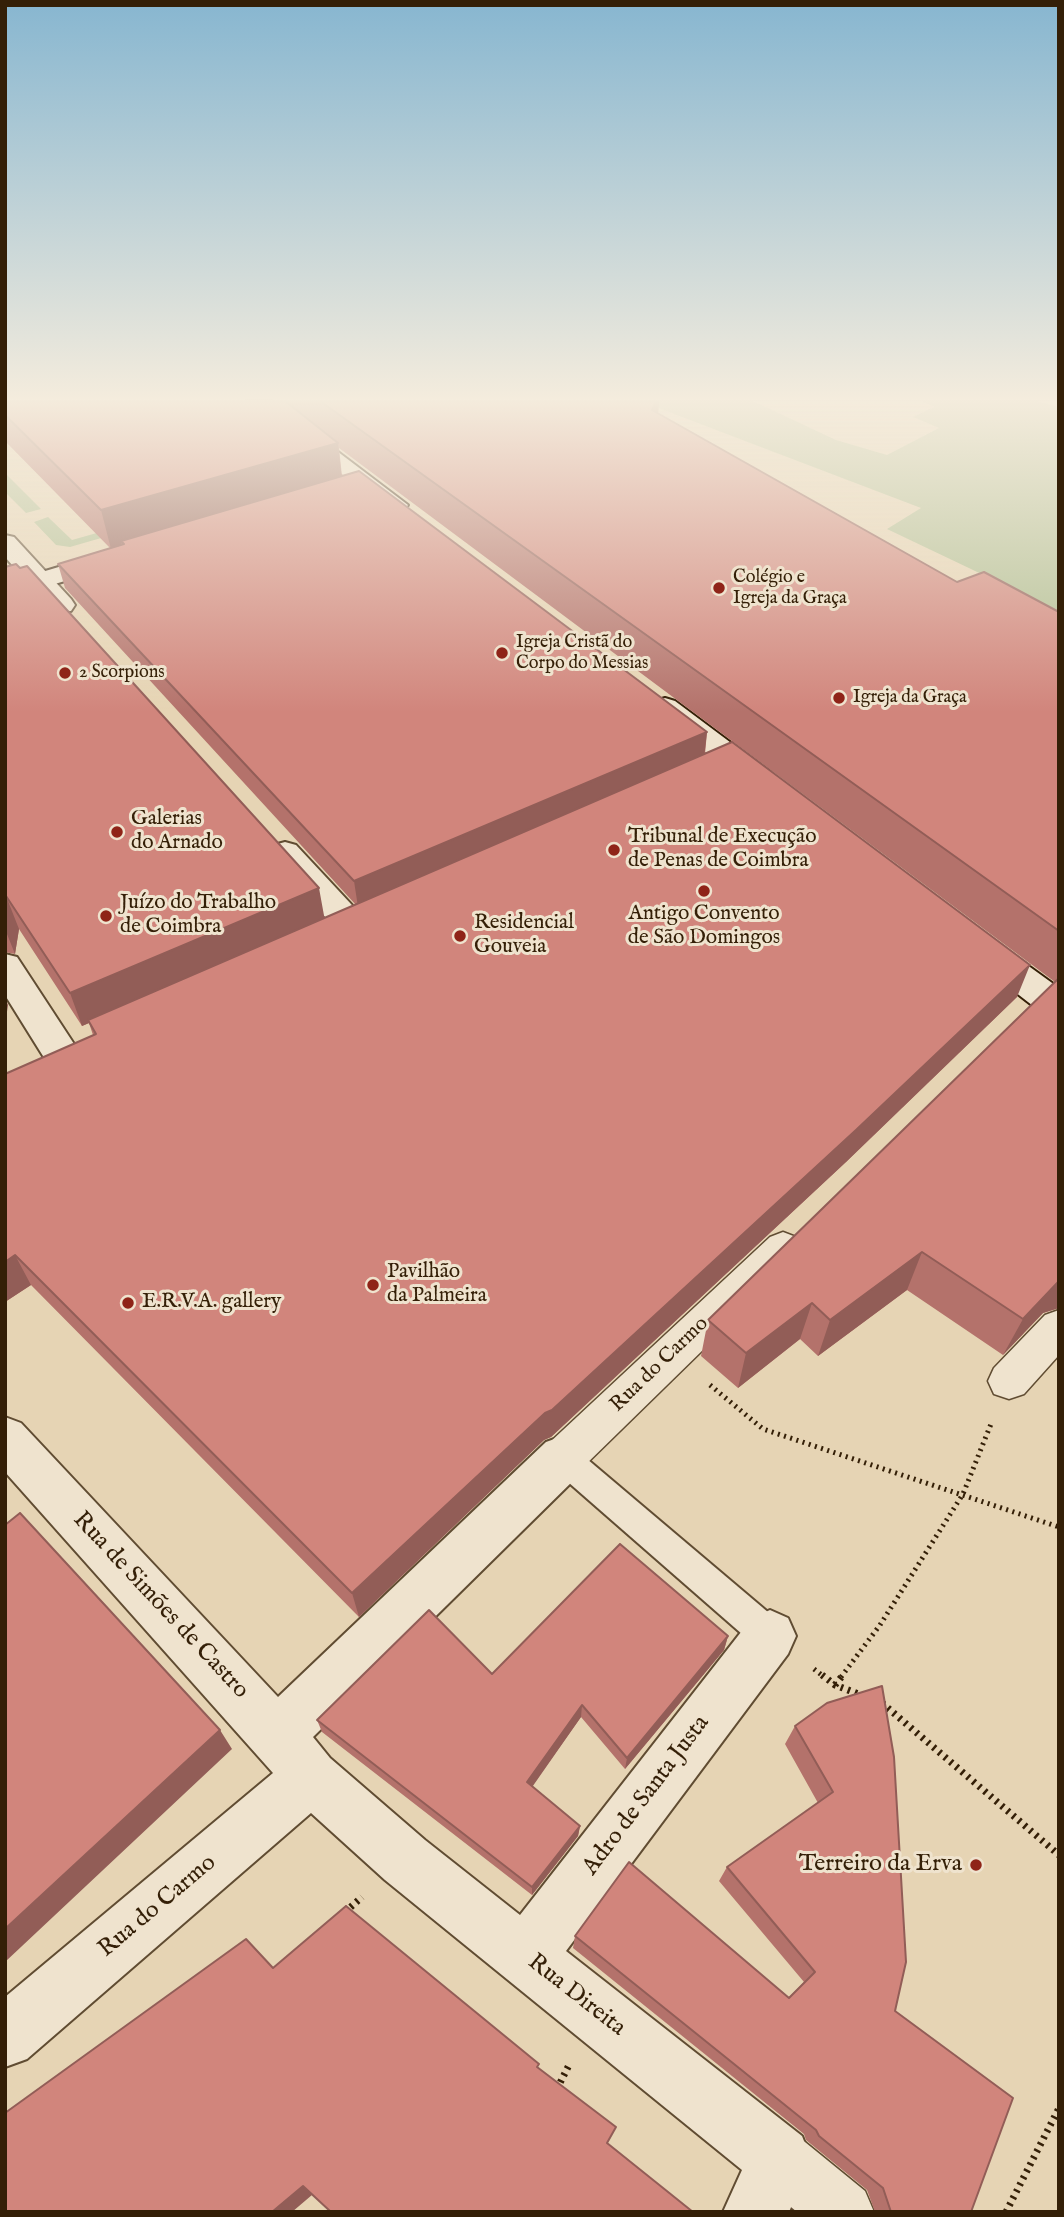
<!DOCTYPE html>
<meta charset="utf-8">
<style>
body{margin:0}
#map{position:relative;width:1064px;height:2217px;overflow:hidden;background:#e6d4b4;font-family:"IM FELL English",serif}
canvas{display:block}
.frame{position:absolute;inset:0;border:7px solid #341f07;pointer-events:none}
</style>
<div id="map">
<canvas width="1064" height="2217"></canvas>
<div class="frame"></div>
</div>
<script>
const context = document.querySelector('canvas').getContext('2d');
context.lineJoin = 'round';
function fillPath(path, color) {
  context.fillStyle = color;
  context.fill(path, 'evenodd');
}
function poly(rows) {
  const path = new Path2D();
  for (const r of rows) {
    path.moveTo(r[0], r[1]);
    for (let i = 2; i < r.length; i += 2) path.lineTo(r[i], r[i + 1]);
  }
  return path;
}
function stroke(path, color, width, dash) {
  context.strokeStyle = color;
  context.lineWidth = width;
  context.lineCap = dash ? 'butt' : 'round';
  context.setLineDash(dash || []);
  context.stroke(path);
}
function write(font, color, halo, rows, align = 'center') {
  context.font = font + ' "IM FELL English",serif';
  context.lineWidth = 6;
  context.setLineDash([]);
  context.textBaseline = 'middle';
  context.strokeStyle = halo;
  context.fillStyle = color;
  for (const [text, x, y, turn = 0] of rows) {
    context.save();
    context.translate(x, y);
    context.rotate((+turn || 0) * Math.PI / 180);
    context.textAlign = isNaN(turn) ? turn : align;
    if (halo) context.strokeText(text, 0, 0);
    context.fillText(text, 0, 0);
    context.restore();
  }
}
const green = poly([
 [640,401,753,401,836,440,887,455,939,428,913,417,934,407,922,401,1037,401,1059,407,1059,611,887,529,921,508],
 [5,473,41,509,26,513,5,492],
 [245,491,250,495,70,547,56,545,34,522,48,517,72,540]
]);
const pathFar1 = poly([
 [710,1385,763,1429,1059,1527],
 [814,1669,824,1677],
 [841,1677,880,1625,963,1494,991,1424]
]);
const path = poly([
 [822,1675,835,1685,861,1695],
 [835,1685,843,1675],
 [882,1703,1059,1855],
 [345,1912,362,1897],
 [557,2089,569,2065],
 [1006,2212,1059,2108]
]);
const service = poly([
 [563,1444,574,1448,782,1624,786,1636,782,1648,770,1652,758,1648,552,1468,548,1458,552,1448,563,1444]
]);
const pedestrian = poly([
 [783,1232,796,1237,802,1248,796,1259,578,1472,563,1478,548,1472,542,1458,548,1444,770,1237,783,1232],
 [1059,1310,1059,1355,1024,1394,1009,1399,994,1394,988,1381,994,1368,1045,1315,1059,1310],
 [779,2130,800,2138,865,2191,874,2212,797,2212,758,2180,750,2159,758,2138,779,2130]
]);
const minor = poly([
 [5,535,14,537,71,599,75,605,71,611,53,611,5,557,5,535],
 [285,842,296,845,364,918,369,926,364,934,352,938,340,934,274,859,269,852,274,845,285,842],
 [5,954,17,957,74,1044,80,1054,74,1064,61,1068,48,1064,5,995,5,954],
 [5,1417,21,1423,278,1697,546,1442,563,1436,580,1442,587,1458,580,1474,313,1737,330,1758,425,1840,520,1915,752,1618,770,1610,788,1618,796,1636,788,1654,566,1951,802,2136,811,2159,789,2212,723,2212,742,2170,385,1880,311,1813,27,2059,5,2067,5,1997,273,1773,5,1472,5,1417]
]);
const secondary = poly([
 [247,401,271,401,408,505,404,510,388,510,247,401],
 [109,552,118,555,122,560,118,565,5,599,5,583,109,552],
 [665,698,675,701,770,772,774,779,770,786,759,788,748,786,655,713,651,707,655,701,665,698],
 [982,937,994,941,1059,988,1059,1020,1046,1016,970,957,965,949,970,941,982,937]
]);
const wall = poly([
 [5,401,659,401,658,413,957,582,1059,612,1059,1308,1043,1313,1003,1355,907,1290,818,1356,800,1339,738,1388,701,1356,708,1320,1055,982,339,448,342,476,707,732,705,754,1017,997,846,1162,551,1437,544,1440,359,1617,31,1285,5,1302,5,1074,93,1035,89,1023,82,1026,19,929,15,954,5,952,5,562,7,566,324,918,356,905,65,588,58,564,110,548,5,441],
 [728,1636,724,1650,625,1769,581,1717,532,1786,580,1826,578,1836,532,1895,322,1732,317,1720,492,1674],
 [827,1703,895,2011,971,2212,875,2212,867,2190,806,2140,804,2134,573,1948,575,1936,789,1997,804,1982,719,1881,727,1867,818,1803,785,1744,795,1726]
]);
const shadedWall = poly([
 [656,401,659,401,657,432,652,410],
 [338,443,342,480,121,541,122,545,111,549,101,510],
 [707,732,704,758,358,907,354,881],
 [319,888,325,921,88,1020,89,1023,82,1026,70,993],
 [6,896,19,929,15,954,5,929],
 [1030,965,1017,997,846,1162,551,1437,544,1440,359,1617,352,1593,545,1413],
 [5,998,8,1005,5,1025],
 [922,1252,907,1290,818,1356,830,1320],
 [15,1255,31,1285,5,1302,5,1262],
 [1059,1281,1059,1308,1043,1313,1003,1355,1023,1319],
 [812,1303,800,1339,738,1388,746,1353],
 [728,1636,724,1650,625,1769,627,1758],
 [582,1705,581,1717,528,1793,527,1782],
 [220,1730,232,1749,5,1962,5,1929],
 [580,1826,578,1836,532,1895,532,1887],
 [303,2186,319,2189,292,2212,272,2212]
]);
const building = poly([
 [5,401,285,401,338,443,101,510,5,415,5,401],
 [320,401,656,401,652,410,957,582,984,572,1059,612,1059,931,320,401],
 [359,471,707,732,354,881,58,564,124,544,121,541,359,471],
 [16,564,20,568,27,566,319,888,70,993,6,896,5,899,5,567,16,564],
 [732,742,1030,965,856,1130,552,1410,545,1413,352,1593,15,1255,5,1262,5,1074,96,1034,88,1020,732,742],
 [1059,978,1059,1281,1023,1319,922,1252,830,1320,812,1303,746,1353,708,1320,1059,978],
 [20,1513,220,1730,5,1929,5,1525,20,1513],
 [620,1544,728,1636,627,1758,582,1705,527,1782,580,1826,532,1887,317,1720,429,1610,492,1674,620,1544],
 [882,1686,894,1757,906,1962,895,2011,1013,2098,971,2212,891,2212,883,2188,819,2136,816,2130,575,1936,629,1862,789,1998,815,1972,727,1867,833,1792,795,1726,827,1703,882,1686],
 [346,1906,539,2064,537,2067,616,2127,607,2143,693,2212,331,2212,303,2186,272,2212,5,2212,5,2113,246,1939,273,1968,346,1906]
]);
const markers = [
 [719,588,7,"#8f2418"],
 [502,653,7,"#8f2418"],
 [65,673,7,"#8f2418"],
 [839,698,7,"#8f2418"],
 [117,832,7,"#8f2418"],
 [614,850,7,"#8f2418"],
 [704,891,7,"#8f2418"],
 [106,916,7,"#8f2418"],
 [460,936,7,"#8f2418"],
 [373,1285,7,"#8f2418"],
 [128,1303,7,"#8f2418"],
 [976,1865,7,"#8f2418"]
];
const farPoinames = [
 ["Colégio e",733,578],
 ["Igreja da Graça",733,599],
 ["Igreja Cristã do",516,643],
 ["Corpo do Messias",516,664],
 ["2 Scorpions",79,673],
 ["Igreja da Graça",853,698]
];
const poiNames = [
 ["Galerias",131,820],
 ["do Arnado",131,844],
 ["Tribunal de Execução",628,838],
 ["de Penas de Coimbra",628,862],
 ["Juízo do Trabalho",120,904],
 ["de Coimbra",120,928],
 ["Antigo Convento",704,915,"center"],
 ["de São Domingos",704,939,"center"],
 ["Residencial",474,924],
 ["Gouveia",474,948],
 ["Pavilhão",387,1273],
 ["da Palmeira",387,1297],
 ["E.R.V.A. gallery",142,1303]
];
const streetNames = [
 ["Rua do Carmo",660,1365,-44]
];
const nearStreetnames = [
 ["Rua de Simões de Castro",160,1606,47],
 ["Adro de Santa Justa",647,1796,-53],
 ["Rua do Carmo",158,1907,-40],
 ["Rua Direita",576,1996,38]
];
const nearPoinames = [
 ["Terreiro da Erva",962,1865]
];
fillPath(green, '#afbe92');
stroke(service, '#604c32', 4);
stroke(pedestrian, '#604c32', 3);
stroke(minor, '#604c32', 4);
stroke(secondary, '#341f07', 4);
stroke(pathFar1, '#341f07', 5, [2, 4.5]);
stroke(path, '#341f07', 7, [2.5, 5]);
fillPath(service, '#efe3ce');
fillPath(pedestrian, '#efe3ce');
fillPath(minor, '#efe3ce');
fillPath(secondary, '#efe3ce');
fillPath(wall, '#b4726b');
fillPath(shadedWall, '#925d57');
fillPath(building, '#d1857c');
stroke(building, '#925d57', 2);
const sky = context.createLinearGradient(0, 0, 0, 712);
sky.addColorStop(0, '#87b6d0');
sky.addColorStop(0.56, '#f4ecdd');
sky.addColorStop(1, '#f4ecdd00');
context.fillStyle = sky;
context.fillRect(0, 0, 1064, 712);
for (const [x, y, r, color] of markers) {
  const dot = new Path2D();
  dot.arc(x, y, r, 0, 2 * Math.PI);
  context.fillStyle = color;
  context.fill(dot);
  stroke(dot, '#efe3ce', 2.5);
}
write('18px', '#341f07', '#efe3ce', farPoinames, 'left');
write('21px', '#341f07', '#efe3ce', poiNames, 'left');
write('21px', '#341f07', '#efe3ce', streetNames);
write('24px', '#341f07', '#efe3ce', nearStreetnames);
write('24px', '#341f07', '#efe3ce', nearPoinames, 'right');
</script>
